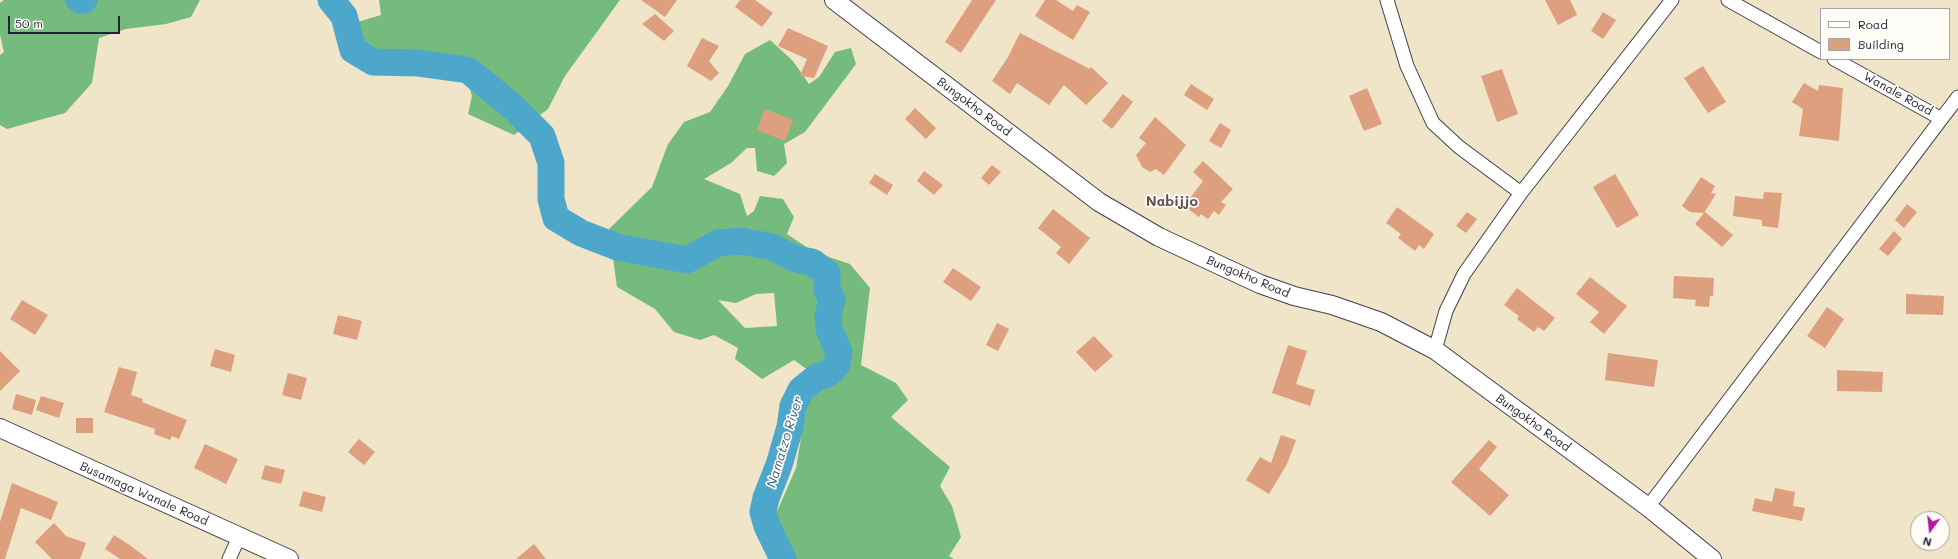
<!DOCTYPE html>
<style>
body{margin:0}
#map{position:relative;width:1958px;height:559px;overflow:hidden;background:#f0e5c8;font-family:Mali,sans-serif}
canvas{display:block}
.legend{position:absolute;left:1820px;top:8px;width:130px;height:52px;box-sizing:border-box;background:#fdfcf7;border:1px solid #a5a5ac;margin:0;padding:5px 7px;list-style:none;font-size:12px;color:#22223b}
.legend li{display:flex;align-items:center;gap:8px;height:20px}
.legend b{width:20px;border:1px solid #a5a5ac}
.north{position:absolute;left:1910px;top:511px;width:40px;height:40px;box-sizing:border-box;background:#fdfcf7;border:1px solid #a5a5ac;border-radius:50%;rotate:195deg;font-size:11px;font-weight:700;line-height:16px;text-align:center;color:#22223b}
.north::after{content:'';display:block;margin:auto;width:14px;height:18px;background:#b5179e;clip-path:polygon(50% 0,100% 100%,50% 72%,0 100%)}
.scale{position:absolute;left:8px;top:16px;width:112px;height:18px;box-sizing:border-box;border:2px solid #22223b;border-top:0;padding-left:5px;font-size:12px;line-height:14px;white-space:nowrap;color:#22223b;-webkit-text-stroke:3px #fdfcf7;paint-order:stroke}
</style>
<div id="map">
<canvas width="1958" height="559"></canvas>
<ul class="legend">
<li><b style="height:5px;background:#fff"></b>Road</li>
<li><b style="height:11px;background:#dd9f7e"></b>Building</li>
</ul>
<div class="north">N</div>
<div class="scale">50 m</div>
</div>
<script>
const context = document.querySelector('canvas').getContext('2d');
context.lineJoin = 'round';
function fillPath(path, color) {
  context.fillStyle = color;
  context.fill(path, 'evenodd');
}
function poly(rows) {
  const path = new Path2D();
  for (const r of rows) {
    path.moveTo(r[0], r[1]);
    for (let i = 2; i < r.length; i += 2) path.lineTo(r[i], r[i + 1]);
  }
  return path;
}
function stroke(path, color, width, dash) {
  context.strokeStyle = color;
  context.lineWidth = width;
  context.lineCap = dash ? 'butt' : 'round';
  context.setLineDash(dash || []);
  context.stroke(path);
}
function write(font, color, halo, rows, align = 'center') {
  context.font = font + ' Mali,sans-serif';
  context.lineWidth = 3.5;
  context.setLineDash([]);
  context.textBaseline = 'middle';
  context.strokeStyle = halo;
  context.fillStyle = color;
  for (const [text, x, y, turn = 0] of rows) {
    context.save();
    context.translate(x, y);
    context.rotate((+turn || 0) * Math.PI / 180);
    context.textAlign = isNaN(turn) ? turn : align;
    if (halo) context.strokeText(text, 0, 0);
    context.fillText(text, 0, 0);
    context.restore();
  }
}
const forest = poly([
 [4,0,200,0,191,17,166,24,126,29,99,38,92,83,65,113,7,129,0,125,0,55,4,52,0,35,0,3],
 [379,0,620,0,565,76,548,109,514,135,468,114,472,96,466,77,401,52,353,61,338,28,381,15],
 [770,40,793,61,809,84,819,77,835,52,851,48,856,64,805,132,784,144,787,163,774,176,757,171,755,148,747,148,731,163,704,179,740,194,747,216,754,211,760,196,783,199,794,217,787,234,814,252,850,264,870,288,861,365,896,383,908,400,891,417,950,467,940,486,952,506,961,537,949,556,954,559,776,559,772,523,796,468,812,373,794,360,762,379,735,359,738,348,714,335,700,340,674,332,655,309,617,287,609,229,652,187,668,144,684,122,710,112,728,86,745,54],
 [774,293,777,326,745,328,718,300,736,303,756,294]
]);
const river = poly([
 [79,0,84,0],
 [331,0,344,16,353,50,373,62,417,63,468,70,514,108,542,136,551,163,551,199,556,218,581,233,617,247,687,260,718,243,741,241,772,247,796,259,812,262,827,273,827,290,832,299,828,316,829,329,839,352,837,365,828,374,817,377,801,390,793,406,790,427,779,465,766,498,763,512,767,526,783,559]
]);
const building = poly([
 [641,0,677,0,665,17],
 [740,0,755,0,773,13,762,27,735,7],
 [972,0,996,0,961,53,945,42],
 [1045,0,1056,0,1073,11,1077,5,1090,12,1073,40,1035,16],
 [1545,0,1570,0,1577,15,1558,25],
 [1603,12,1616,20,1603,39,1591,31],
 [655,14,674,31,664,41,642,24],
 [788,28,828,46,814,78,800,76,807,59,778,46],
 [1020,33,1090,69,1091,67,1108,83,1086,105,1064,85,1049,105,1017,83,1010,94,992,81,1008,57],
 [702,38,719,46,709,61,719,73,711,81,687,66],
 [1703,66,1726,102,1708,113,1684,78],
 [1502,69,1518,114,1497,122,1481,76],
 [1804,83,1818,91,1819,85,1843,88,1839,141,1799,136,1803,109,1792,102],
 [1191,84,1214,99,1207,110,1184,95],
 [1367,88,1382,124,1364,131,1349,96],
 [1123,94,1133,102,1112,129,1102,121],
 [915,108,936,128,926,139,905,119],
 [765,109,793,120,785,141,757,130],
 [1155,117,1186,145,1164,175,1156,169,1150,172,1142,167,1136,155,1146,143,1139,138],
 [1220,123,1231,130,1221,148,1209,141],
 [1203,161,1233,189,1221,202,1226,205,1219,215,1214,211,1208,219,1201,214,1199,217,1184,206,1203,181,1193,172],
 [992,165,1001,172,989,185,981,178],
 [924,171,943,185,934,195,917,181],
 [875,174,893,185,887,195,869,183],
 [1615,174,1639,215,1617,228,1593,187],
 [1701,177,1715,186,1711,193,1716,194,1704,213,1690,212,1682,206],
 [1764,192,1782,193,1778,228,1762,226,1762,220,1733,216,1735,196,1763,199],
 [1907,204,1917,212,1904,228,1895,220],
 [1397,207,1434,234,1424,249,1419,245,1415,251,1398,238,1401,234,1386,223],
 [1053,209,1090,238,1069,264,1056,253,1061,247,1038,228],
 [1467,212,1477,219,1466,233,1456,226],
 [1705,212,1733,235,1722,247,1695,224],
 [1894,231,1902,239,1888,256,1879,249],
 [953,268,981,287,971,301,943,282],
 [1674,276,1714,278,1713,296,1710,296,1709,307,1695,306,1696,300,1673,298],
 [1590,277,1627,306,1604,334,1590,322,1599,312,1576,294],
 [1517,288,1555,318,1544,331,1538,327,1534,332,1517,319,1519,316,1504,305],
 [1906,294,1944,296,1943,315,1906,314],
 [22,300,48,315,35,335,10,319],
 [1827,307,1844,319,1825,348,1807,336],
 [338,315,362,321,357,340,333,334],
 [997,323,1009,329,998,351,986,345],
 [1094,336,1113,356,1095,372,1076,352],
 [1288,345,1307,351,1296,384,1315,390,1310,406,1272,393],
 [215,349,235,355,231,372,210,366],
 [0,351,20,371,0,391],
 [1608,353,1658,360,1654,387,1605,380],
 [119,367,137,372,131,395,143,399,142,402,187,420,179,439,172,436,170,440,154,434,155,429,104,412],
 [1837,370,1883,372,1882,392,1837,391],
 [288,373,307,378,301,400,282,395],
 [16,394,36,400,32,415,12,409],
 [41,396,64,403,59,418,36,410],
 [76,418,93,418,93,433,76,433],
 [1281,435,1296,440,1287,464,1269,494,1246,480,1260,457,1271,463],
 [359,439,375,452,364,465,348,452],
 [1489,440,1497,447,1479,469,1509,495,1490,516,1451,482],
 [205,444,238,459,226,484,194,468],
 [265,465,285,470,281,484,261,479],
 [12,483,58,502,51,520,21,508,5,559,0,559,0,522],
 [1775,488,1795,492,1793,506,1805,508,1802,521,1752,511,1755,498,1772,502],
 [303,491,326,497,322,512,299,506],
 [54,523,66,536,86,543,80,559,52,559,35,542],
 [114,535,131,546,148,559,120,559,105,549],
 [534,544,546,559,516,559]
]);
const street = poly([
 [1387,0,1407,66,1433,123,1459,147,1521,193],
 [1728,0,1821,52],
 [1834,59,1940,118],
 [1435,350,1446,311,1464,274,1521,193,1672,0],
 [1648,507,1958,97],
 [229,559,239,537]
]);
const secondary = poly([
 [834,0,1099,202,1159,237,1260,284,1294,296,1332,305,1381,322,1435,350,1648,507,1712,559],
 [0,428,289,559]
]);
const streetNames = [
 ["Wanale Road",1898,94,29],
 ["Bungokho Road",974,107,37],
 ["Bungokho Road",1248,277,23],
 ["Bungokho Road",1533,423,36],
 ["Busamaga Wanale Road",144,494,24]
];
const waterNames = [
 ["Namatzo River",785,442,-73]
];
const quarterNames = [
 ["Nabijjo",1172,202]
];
fillPath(forest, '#76bb7e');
stroke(river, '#4da7ca', 27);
fillPath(building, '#dd9f7e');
stroke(street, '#413f50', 15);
stroke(secondary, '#413f50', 20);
stroke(street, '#fff', 13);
stroke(secondary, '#fff', 18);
write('12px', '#22223b', '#fdfcf7', streetNames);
write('italic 13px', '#355e7b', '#fdfcf7', waterNames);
write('bold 14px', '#634e52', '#fdfcf7', quarterNames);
</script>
